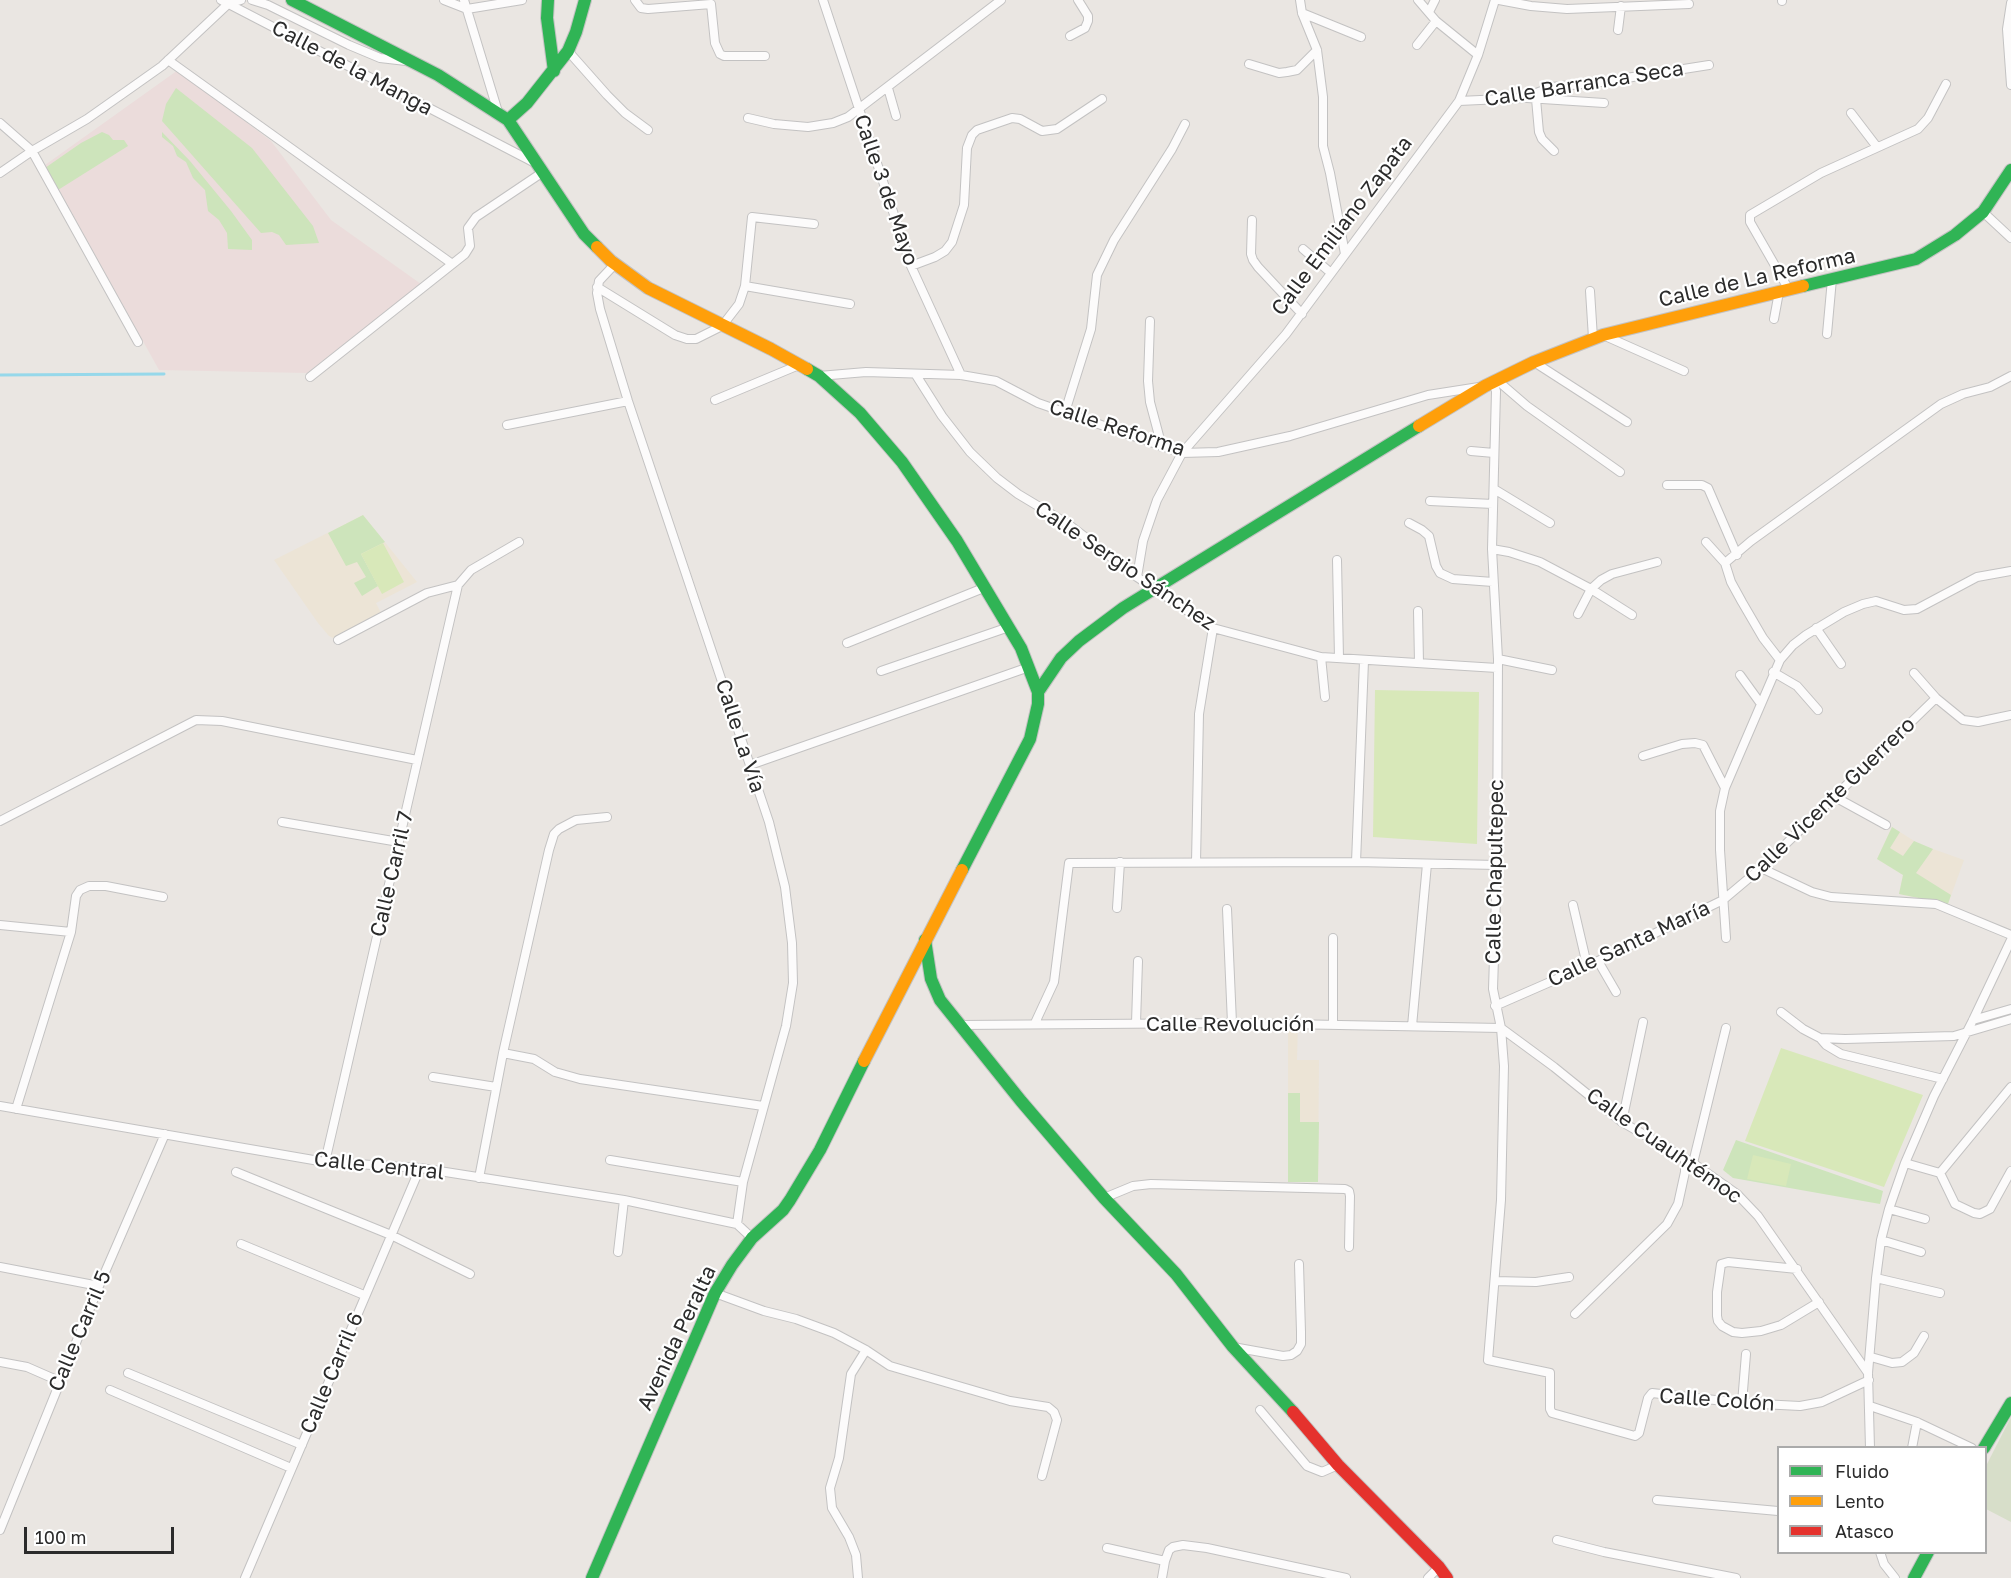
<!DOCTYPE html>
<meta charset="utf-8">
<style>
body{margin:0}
#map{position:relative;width:2011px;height:1578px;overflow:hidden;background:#eae6e2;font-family:"Golos Text",sans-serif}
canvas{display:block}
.legend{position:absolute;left:1777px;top:1446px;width:210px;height:108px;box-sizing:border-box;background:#fff;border:2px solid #aaa;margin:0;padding:8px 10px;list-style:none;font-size:18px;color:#2b2b2b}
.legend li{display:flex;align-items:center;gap:12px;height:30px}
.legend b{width:30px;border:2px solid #aaa}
.scale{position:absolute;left:24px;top:1527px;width:150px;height:27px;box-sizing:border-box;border:3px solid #2b2b2b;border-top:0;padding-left:8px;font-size:18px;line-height:21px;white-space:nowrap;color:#2b2b2b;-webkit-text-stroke:4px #fff;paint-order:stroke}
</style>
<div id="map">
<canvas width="2011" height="1578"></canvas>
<ul class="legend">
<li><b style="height:8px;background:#30b455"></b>Fluido</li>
<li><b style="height:8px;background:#ff9f0a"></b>Lento</li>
<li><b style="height:8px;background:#e5322d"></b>Atasco</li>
</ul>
<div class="scale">100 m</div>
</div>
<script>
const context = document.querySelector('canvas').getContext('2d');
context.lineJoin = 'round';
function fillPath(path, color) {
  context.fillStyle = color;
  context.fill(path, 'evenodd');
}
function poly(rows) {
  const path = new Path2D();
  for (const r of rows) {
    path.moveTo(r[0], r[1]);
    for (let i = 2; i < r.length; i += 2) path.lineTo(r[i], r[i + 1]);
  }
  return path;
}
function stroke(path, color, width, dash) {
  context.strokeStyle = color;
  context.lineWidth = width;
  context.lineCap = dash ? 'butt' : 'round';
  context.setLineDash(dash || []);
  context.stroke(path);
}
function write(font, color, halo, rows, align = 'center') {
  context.font = font + ' "Golos Text",sans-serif';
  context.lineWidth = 4.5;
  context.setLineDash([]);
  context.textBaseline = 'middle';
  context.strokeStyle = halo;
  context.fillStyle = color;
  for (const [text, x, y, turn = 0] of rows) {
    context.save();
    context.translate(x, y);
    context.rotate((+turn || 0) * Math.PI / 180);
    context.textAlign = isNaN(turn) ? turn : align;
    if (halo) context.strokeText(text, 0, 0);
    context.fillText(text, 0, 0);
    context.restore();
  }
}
const education = poly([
 [363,515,417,582,376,603,381,613,333,638,329,636,318,623,274,560],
 [1892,827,1919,844,1964,860,1948,904,1899,894,1903,875,1877,859],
 [1298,1024,1297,1060,1319,1060,1318,1182,1288,1182,1288,1025]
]);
const medical = poly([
 [178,70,271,141,331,220,421,284,307,373,159,370,45,165]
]);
const green = poly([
 [176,88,252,148,313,226,319,243,286,245,279,235,272,232,261,233,162,121,166,104],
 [102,132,109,135,113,140,124,140,128,146,58,190,45,168,81,143],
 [162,132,190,161,231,211,252,240,252,250,228,249,227,233,219,220,208,211,205,190,193,178,186,162,177,156,173,146,162,137],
 [363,515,385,542,361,554,378,586,362,596,354,583,366,577,357,562,346,566,328,533],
 [1892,827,1900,832,1890,848,1903,856,1914,841,1933,849,1916,873,1951,895,1948,904,1899,894,1903,875,1877,859],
 [1288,1093,1300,1093,1300,1122,1319,1122,1318,1182,1288,1182],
 [1736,1140,1883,1191,1880,1204,1733,1178,1723,1170]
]);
const cemetery = poly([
 [2011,1417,2011,1522,1986,1509,1986,1466]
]);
const pitch = poly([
 [383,543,404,582,382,594,361,554],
 [1375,690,1479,692,1477,844,1373,837],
 [1781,1048,1923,1095,1884,1187,1745,1141],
 [1753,1155,1791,1164,1786,1186,1747,1179]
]);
const stream = poly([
 [0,375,164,374]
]);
const street = poly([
 [221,0,535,163],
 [252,0,268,5,349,45,380,58,406,61],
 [444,0,467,9,522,0],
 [464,0,498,112],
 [635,0,641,8,648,9,711,4,715,43,720,54,724,56,765,56],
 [823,0,911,266,961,375],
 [1300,0,1302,13,1317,50,1323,97,1323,146,1330,173,1345,254],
 [1418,0,1436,21,1478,55],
 [1499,0,1531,6,1567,9,1689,4],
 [1782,1,1782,0],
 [2011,3,2007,29,2011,85],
 [1429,12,1435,0],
 [1302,13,1361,37],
 [1618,30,1621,6],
 [1070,36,1085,28,1088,21,1088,16,1078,0],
 [1417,45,1436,21],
 [568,51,607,95,625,113,648,130],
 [168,60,451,263],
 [1249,64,1279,73,1287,72,1297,70,1317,50],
 [888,88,896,116],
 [1527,98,1604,103],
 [1536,99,1539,132,1542,139,1554,151],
 [1459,101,1523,98,1552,87,1601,82,1709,65],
 [1851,113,1877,147],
 [748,118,774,124,808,127,833,123,848,117,1001,0],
 [0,123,32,151,138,342],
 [0,173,32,151,87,119,138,83,162,66,228,4,241,0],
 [1983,212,2011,238],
 [1252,220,1251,254,1253,260,1258,267,1302,314],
 [1303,249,1331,273],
 [615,264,599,281,597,293,600,309,628,401,769,822,785,887,792,943,793,983,786,1026,743,1182,737,1224],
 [911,266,935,257,945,251,952,242,964,205,967,148,972,135,977,130,1012,118,1020,119,1042,131,1057,129,1102,99],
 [745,286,850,304],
 [597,287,675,335,687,339,696,339,722,326,739,304,745,286,752,217,814,224],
 [1789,290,1750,222,1750,215,1821,173,1918,129,1928,118,1946,84],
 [1590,291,1593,338],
 [1774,319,1779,292],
 [1150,321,1148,381,1150,402,1162,447],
 [1827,334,1832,279],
 [1603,335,1684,371],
 [1534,362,1627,422],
 [916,375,942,416,970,452,997,478,1018,494,1068,524,1137,577,1213,628,1321,657,1497,668],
 [819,376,866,372,961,375,996,381,1038,403,1182,453,1218,452,1290,436,1428,395,1479,387],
 [310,377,465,254,470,246,468,228,476,217,543,172],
 [1498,381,1527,406,1620,472],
 [1493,383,1496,391,1492,549,1498,659,1497,865,1493,989,1501,1028,1504,1066,1501,1200,1488,1360,1550,1373,1550,1409,1552,1413,1635,1436,1639,1433,1648,1398,1652,1393,1742,1403,1800,1406,1822,1402,1869,1380],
 [715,400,799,365],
 [1065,412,1091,329,1097,275,1114,240,1172,149,1185,124],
 [507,425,628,401],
 [1471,451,1494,453],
 [1667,485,1702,485,1708,488,1737,555],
 [1494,489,1550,523],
 [1430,501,1493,504],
 [1409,523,1422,530,1429,536,1436,566,1440,573,1453,579,1493,582],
 [1706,542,1725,563,1731,582,1742,602,1763,638,1780,660],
 [1492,549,1509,552,1540,562,1591,589,1632,615],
 [1337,560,1339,658],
 [1725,563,1751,541,1941,404,1963,394,1990,387,2011,376],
 [1137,577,1143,541,1157,500,1182,453,1286,334,1459,101,1478,55,1495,0],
 [1418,611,1419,663],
 [1578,614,1591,589,1601,580,1612,574,1657,562],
 [1816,628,1841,664],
 [338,640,427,593,458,585,471,570,519,542],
 [847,643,986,587],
 [1321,657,1325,697],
 [1498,659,1552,670],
 [881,671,1009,627],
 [1773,672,1797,686,1818,710],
 [1914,673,1936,698,1963,720,1978,722,2011,715],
 [1740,675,1761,704],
 [1643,756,1682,744,1695,743,1703,745,1725,788],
 [750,765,1029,667],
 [1835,797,1886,825],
 [0,821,196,720,222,721,417,760],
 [282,822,393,841,399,844],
 [1196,862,1199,714,1213,628],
 [1356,862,1364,661],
 [1761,868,1812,892,1831,897,1936,904,2011,935],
 [1573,905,1587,965],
 [1117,908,1120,862],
 [1227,909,1232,1023],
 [0,925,71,932],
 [1333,938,1333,1024],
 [1726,938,1720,850,1720,811,1725,788,1780,660,1793,645,1806,635,1844,612,1863,604,1876,601,1904,610,1917,609,1977,577,2011,571],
 [1598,961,1616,992],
 [1495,1006,1598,961,1723,900,1761,868,1936,698],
 [1781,1012,1803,1029,1820,1038,1845,1039,1954,1036,2011,1019],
 [1973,1020,2011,1009],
 [1035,1023,1054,982,1069,863,1356,862,1497,865],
 [1136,1023,1138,961],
 [960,1025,1232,1023,1501,1028,1554,1067,1622,1122,1693,1163,1737,1194,1758,1216,1868,1373],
 [1412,1026,1427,864],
 [1820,1038,1826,1045,1841,1054,1943,1079],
 [503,1053,534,1059,555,1072,580,1079,763,1106],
 [433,1077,496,1087],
 [0,1106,325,1162,420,1168,624,1200,737,1224,752,1238],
 [16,1109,71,932,76,896,80,890,89,886,106,886,163,897],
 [1622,1122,1643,1022],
 [610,1160,743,1182],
 [325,1162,458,585],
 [1693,1163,1726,1028],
 [1905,1163,1940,1173],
 [236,1172,391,1235,470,1274],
 [1940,1173,1955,1204,1974,1213,1980,1214,1990,1209,2011,1171],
 [1940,1173,2011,1087],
 [479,1178,503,1053,549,850,554,834,559,829,576,820,607,817],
 [1104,1198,1133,1186,1151,1184,1345,1189,1349,1191,1350,1196,1349,1247],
 [1889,1209,1925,1219],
 [1881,1240,1921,1252],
 [241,1244,364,1295],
 [618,1252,624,1200],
 [0,1267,99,1286],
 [1797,1269,1728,1262,1721,1264,1717,1292,1717,1316,1718,1321,1722,1326,1733,1332,1742,1333,1761,1331,1781,1325,1819,1302],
 [1876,1278,1940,1293],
 [1495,1281,1536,1282,1569,1277],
 [715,1293,764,1311,796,1319,834,1333,866,1350,890,1366,1010,1401,1048,1407,1054,1412,1057,1420,1042,1476],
 [1575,1314,1667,1224,1678,1204,1685,1172,1685,1159],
 [1233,1347,1283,1356,1291,1355,1297,1351,1301,1344,1301,1332,1299,1264],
 [1871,1357,1892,1363,1902,1362,1914,1353,1924,1336],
 [0,1362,27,1367,59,1381],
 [128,1373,302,1445],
 [110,1390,291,1468],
 [1742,1403,1746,1354],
 [1870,1406,1917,1422,1972,1448],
 [1260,1410,1307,1466,1322,1472,1338,1465],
 [1870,1448,1868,1373,1876,1278,1881,1240,1889,1209,1905,1163,1934,1096,1973,1020,2011,940],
 [1912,1448,1917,1422],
 [1657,1500,1778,1511],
 [0,1530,99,1286,165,1134],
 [1557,1540,1604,1552,1736,1578],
 [1107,1548,1165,1561],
 [1880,1552,1884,1564,1895,1578],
 [245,1578,420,1168],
 [858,1578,856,1555,849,1537,832,1508,830,1488,839,1458,851,1374,866,1350],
 [1162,1578,1165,1561,1169,1550,1173,1547,1183,1545,1207,1548,1346,1578],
 [1428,1578,1439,1567]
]);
const fast = poly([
 [292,0,438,75,508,120,584,234,597,247],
 [548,0,547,18,554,71],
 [508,120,527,103,568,51,576,32,585,0],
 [1803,286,1916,259,1955,235,1983,212,2011,170],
 [807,369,819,376,860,413,902,462,957,541,1021,648,1038,692,1038,704,1030,739,962,870],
 [1038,692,1061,658,1079,641,1123,608,1419,426],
 [925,940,931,979,940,1000,1021,1101,1104,1198,1176,1274,1233,1347,1293,1412],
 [1984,1448,2011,1403],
 [592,1578,715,1293,732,1265,752,1238,783,1210,790,1200,820,1150,864,1061],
 [1914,1578,1928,1552]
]);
const slow = poly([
 [597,247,611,261,648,288,771,349,807,369],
 [1419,426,1485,386,1534,362,1603,335,1803,286],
 [864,1061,962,870]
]);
const jam = poly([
 [1293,1412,1338,1465,1439,1567,1447,1578]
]);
const streetNames = [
 ["Calle de la Manga",352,68,28],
 ["Calle Barranca Seca",1584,84,-9],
 ["Calle 3 de Mayo",886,190,71],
 ["Calle Emiliano Zapata",1342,226,-53],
 ["Calle de La Reforma",1757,278,-13],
 ["Calle Reforma",1117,428,18],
 ["Calle Sergio Sánchez",1125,566,34],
 ["Calle La Vía",740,736,72],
 ["Calle Vicente Guerrero",1830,800,-44],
 ["Calle Chapultepec",1495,872,-89],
 ["Calle Carril 7",392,874,-77],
 ["Calle Santa María",1629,944,-25],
 ["Calle Revolución",1230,1024],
 ["Calle Cuauhtémoc",1664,1146,35],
 ["Calle Central",379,1166,6],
 ["Calle Carril 5",80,1331,-67],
 ["Avenida Peralta",677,1338,-65],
 ["Calle Carril 6",332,1373,-67],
 ["Calle Colón",1717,1400,4]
];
fillPath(education, '#ece4d6');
fillPath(medical, '#ebdcdb');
fillPath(green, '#cde4bb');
fillPath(cemetery, '#d7dec9');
fillPath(pitch, '#d8e8b9');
stroke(stream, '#96d8ea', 3);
stroke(street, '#c3c2c2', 10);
stroke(fast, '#c3c2c2', 14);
stroke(slow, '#c3c2c2', 14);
stroke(jam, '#c3c2c2', 14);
stroke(street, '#fcfbfb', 8);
stroke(fast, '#30b455', 12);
stroke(slow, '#ff9f0a', 12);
stroke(jam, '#e5322d', 12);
write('21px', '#2b2b2b', '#fff', streetNames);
</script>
